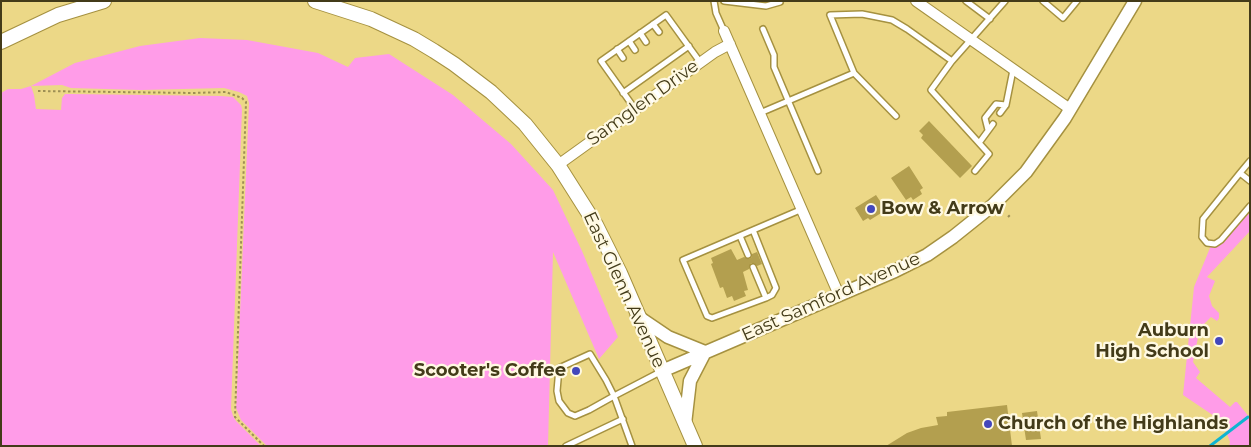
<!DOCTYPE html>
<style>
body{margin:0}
#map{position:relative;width:1251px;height:447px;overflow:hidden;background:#ecd887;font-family:Montserrat,sans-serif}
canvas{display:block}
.frame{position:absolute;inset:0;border:2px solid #433b19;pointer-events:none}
</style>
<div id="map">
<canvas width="1251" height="447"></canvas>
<div class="frame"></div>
</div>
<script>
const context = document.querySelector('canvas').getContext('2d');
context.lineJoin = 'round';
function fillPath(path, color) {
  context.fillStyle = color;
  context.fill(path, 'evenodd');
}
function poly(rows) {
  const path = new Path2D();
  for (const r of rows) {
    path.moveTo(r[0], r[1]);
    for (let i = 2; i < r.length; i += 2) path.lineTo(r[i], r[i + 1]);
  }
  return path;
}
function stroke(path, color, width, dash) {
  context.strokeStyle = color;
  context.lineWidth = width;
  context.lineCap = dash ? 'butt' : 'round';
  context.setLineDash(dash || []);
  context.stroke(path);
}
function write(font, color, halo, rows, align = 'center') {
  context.font = font + ' Montserrat,sans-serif';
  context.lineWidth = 4.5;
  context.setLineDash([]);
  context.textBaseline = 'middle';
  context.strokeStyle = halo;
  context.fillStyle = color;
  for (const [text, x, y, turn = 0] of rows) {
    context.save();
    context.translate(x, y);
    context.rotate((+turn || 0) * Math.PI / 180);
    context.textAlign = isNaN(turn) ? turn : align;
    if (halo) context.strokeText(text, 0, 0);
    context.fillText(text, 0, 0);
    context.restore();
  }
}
const green = poly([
 [200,38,247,40,318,53,348,67,355,58,389,54,453,95,511,144,553,190,582,251,618,337,599,359,553,252,548,446,267,446,241,420,236,408,249,103,247,96,239,92,224,88,141,90,71,88,62,85,31,86,34,95,36,109,61,110,62,98,65,94,71,94,221,96,233,97,241,105,242,109,231,409,233,416,236,421,261,446,1,446,1,93,8,89,21,89,31,86,75,63,140,46],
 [1250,213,1250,231,1207,277,1215,281,1209,296,1212,306,1219,313,1219,318,1217,321,1211,317,1202,326,1201,323,1193,362,1200,372,1196,378,1230,407,1235,402,1237,402,1250,418,1250,446,1229,446,1230,442,1223,422,1183,395,1194,287,1212,243]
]);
const stream = poly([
 [1210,446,1248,417]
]);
const building = poly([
 [929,121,972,166,960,178,921,138,923,135,919,131],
 [909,166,923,188,920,190,922,194,913,200,911,197,906,200,891,178],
 [876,195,886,210,870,220,868,218,863,221,855,208],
 [731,249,737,260,744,257,749,259,752,257,752,254,757,252,762,264,757,266,754,263,751,263,749,269,743,272,748,290,744,291,746,296,734,301,732,296,727,298,723,287,720,288,711,264,713,263,711,258],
 [1007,405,1012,446,886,446,907,433,921,428,938,425,936,417,947,416,947,412],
 [1037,411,1041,439,1026,440,1022,413]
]);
const path = poly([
 [38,91,193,93,226,92,242,98,246,102,235,417,264,446],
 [1008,217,1010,215]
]);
const service = poly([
 [714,1,716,13,724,31],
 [724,1,766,6,780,2],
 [966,1,990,19],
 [1043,1,1063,18,1077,1],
 [653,24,659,32],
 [763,29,774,55,774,67,818,171],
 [640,33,646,42],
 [629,41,635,50],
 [617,49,623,58],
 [854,73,830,15,862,14,892,20,907,29,952,61],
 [623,93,689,46],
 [635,109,601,61,666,15,700,62],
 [760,113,854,73,896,116],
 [1000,113,1006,105,1013,70],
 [988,130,985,118,996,104,1006,105],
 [979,143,993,124],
 [975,171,989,154,931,90,952,61,1005,1],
 [1240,173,1250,161],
 [1250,181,1240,173,1203,219,1202,237,1207,243,1215,244,1221,240,1250,206],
 [753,230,776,288,772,295,766,298,712,318,707,316,683,260,800,210],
 [740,236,748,255],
 [753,267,766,298],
 [566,446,623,419],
 [632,446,614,396,606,380,590,354,559,368,557,391,559,401,568,413,575,416,589,410,614,396,662,371]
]);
const minor = poly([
 [916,1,1070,109],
 [724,31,839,295],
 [558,165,715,52,730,44]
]);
const tertiary = poly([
 [637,316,668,337,705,352],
 [662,371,895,271,927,255,953,237,993,205,1026,172,1065,118,1135,1],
 [685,424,690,381,705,352]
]);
const secondary = poly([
 [315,1,371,19,414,39,434,51,454,64,491,92,525,124,558,165,596,225,620,273,695,446],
 [1,42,58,15,104,1]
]);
const markers = [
 [871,209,5,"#4347bc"],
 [1219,341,5,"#4347bc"],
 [576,371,5,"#4347bc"],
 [988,424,5,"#4347bc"]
];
const streetNames = [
 ["Samglen Drive",643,103,-36],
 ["East Glenn Avenue",624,290,65],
 ["East Samford Avenue",831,297,-24]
];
const poiNames = [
 ["Bow & Arrow",881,209],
 ["Auburn",1209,331,"right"],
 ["High School",1209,352,"right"],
 ["Scooter's Coffee",566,371,"right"],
 ["Church of the Highlands",998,424]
];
fillPath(green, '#ff9ce8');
stroke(stream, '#10b4d1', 3);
fillPath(building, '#b39f4f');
stroke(service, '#a59140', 8);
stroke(minor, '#a59140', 12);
stroke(tertiary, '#a59140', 15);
stroke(secondary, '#a59140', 16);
stroke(path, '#9d8f54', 2, [2.5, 2.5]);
stroke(service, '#fff', 5);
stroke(minor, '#fff', 10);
stroke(tertiary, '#fff', 12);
stroke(secondary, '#fff', 14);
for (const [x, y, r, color] of markers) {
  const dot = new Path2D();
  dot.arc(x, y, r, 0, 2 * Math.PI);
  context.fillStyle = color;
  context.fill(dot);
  stroke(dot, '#fff9e2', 2);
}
write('18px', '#433b19', '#fff9e2', streetNames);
write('bold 18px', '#433b19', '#fff9e2', poiNames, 'left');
</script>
